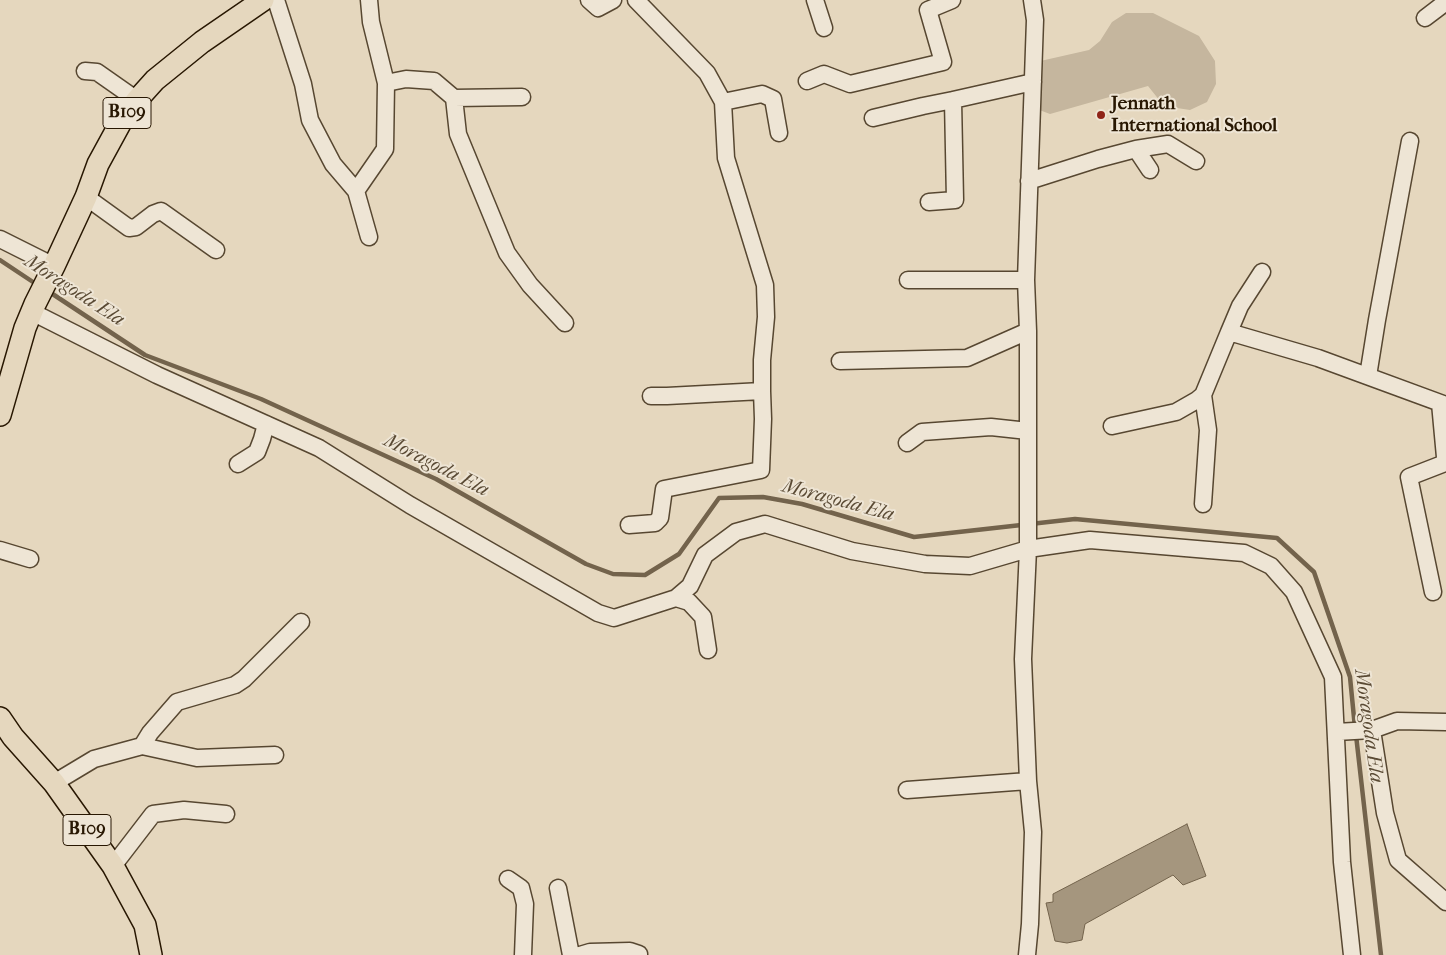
<!DOCTYPE html>
<style>
body{margin:0}
canvas{display:block;background:#e5d7be}
</style>
<canvas width="1446" height="955"></canvas>
<script>
const context = document.querySelector('canvas').getContext('2d');
context.lineJoin = 'round';
function fillPath(path, color) {
  context.fillStyle = color;
  context.fill(path, 'evenodd');
}
function poly(rows) {
  const path = new Path2D();
  for (const r of rows) {
    path.moveTo(r[0], r[1]);
    for (let i = 2; i < r.length; i += 2) path.lineTo(r[i], r[i + 1]);
  }
  return path;
}
function stroke(path, color, width, dash) {
  context.strokeStyle = color;
  context.lineWidth = width;
  context.lineCap = dash ? 'butt' : 'round';
  context.setLineDash(dash || []);
  context.stroke(path);
}
function write(font, color, halo, rows, align = 'center') {
  context.font = font + ' "IM FELL French Canon",serif';
  context.lineWidth = 4;
  context.setLineDash([]);
  context.textBaseline = 'middle';
  context.strokeStyle = halo;
  context.fillStyle = color;
  for (const [text, x, y, turn = 0] of rows) {
    context.save();
    context.translate(x, y);
    context.rotate((+turn || 0) * Math.PI / 180);
    context.textAlign = isNaN(turn) ? turn : align;
    if (halo) context.strokeText(text, 0, 0);
    context.fillText(text, 0, 0);
    context.restore();
  }
}
const green = poly([
 [1126,13,1153,13,1199,36,1215,61,1216,84,1207,102,1190,110,1164,106,1148,86,1050,114,1034,108,1036,62,1089,50,1100,41,1112,22]
]);
const water = poly([
 [1187,824,1206,876,1183,885,1173,875,1085,924,1082,940,1067,943,1055,941,1046,903,1053,902,1053,894,1187,824]
]);
const stream = poly([
 [0,260,39,286],
 [48,291,145,355,261,399,436,479,586,564,613,574,645,575,679,554,719,498,763,497,802,504,914,537,1075,519,1277,538,1314,572,1350,677,1355,728],
 [1356,735,1381,955]
]);
const minor = poly([
 [276,0,303,84,310,120,333,164,356,191],
 [369,0,371,22,386,83,385,149,356,191,369,237],
 [589,0,598,8,613,0],
 [636,0,707,73,723,102,726,158,765,285,766,317,762,360,762,391,667,396,651,396],
 [815,0,824,28],
 [1425,18,1446,2],
 [85,71,97,72,137,100],
 [807,81,824,74,850,84,943,62,928,10,952,0],
 [386,83,406,79,434,81,454,98,458,134,507,253,530,285,565,323],
 [454,98,522,97],
 [723,102,762,94,773,99,779,133],
 [873,118,923,106,953,100],
 [1136,149,1168,144,1196,161],
 [1029,181,1098,159,1136,149,1150,170],
 [86,197,129,228,136,227,153,214,161,211,216,250],
 [929,202,955,200,953,100,1033,82],
 [0,239,54,266],
 [908,280,1026,280],
 [32,312,157,375,319,448,410,505,598,613,614,618,676,598,689,602,703,617,708,650],
 [1229,332,1240,306,1262,272],
 [840,361,967,358,1028,331],
 [1368,376,1377,320,1410,141],
 [1112,426,1176,412,1197,400,1203,395],
 [907,443,922,432,991,427,1028,431],
 [238,464,257,452,262,439,266,424],
 [1203,504,1208,430,1203,395,1229,332,1318,358,1446,405],
 [629,525,655,523,660,518,664,489,761,470,763,419,762,391],
 [0,550,30,559],
 [1433,592,1409,477,1445,463,1445,457,1440,403],
 [676,598,690,586,705,555,736,532,765,524,852,551,925,564,970,566,1028,549,1090,540,1244,553,1271,566,1294,592,1333,677,1342,862,1352,955],
 [1372,730,1385,813,1398,860,1446,902],
 [1336,732,1372,730,1397,721,1446,722],
 [142,746,150,733,177,702,235,685,244,679,301,622],
 [54,783,94,759,142,746,197,758,275,755],
 [907,790,1028,781],
 [113,866,153,814,184,810,226,814],
 [508,879,521,888,525,904,523,955],
 [558,888,571,955],
 [580,955,590,952,630,951,639,954],
 [1027,955,1030,924,1033,832,1028,781,1023,659,1028,549,1028,331,1026,280,1035,20,1032,0]
]);
const major = poly([
 [0,415,25,328,35,304,54,266,86,197,98,164,122,120,137,100,155,80,202,42,263,0],
 [0,718,13,737,54,783,113,866,145,925,151,955]
]);
const markers = [
 [1101,115,5,"#8f2418"]
];
const shields = [
 [127,113,48],
 [87,830,48]
];
const shieldNames = [
 ["B109",127,113],
 ["B109",87,830]
];
const poiNames = [
 ["Jennath",1111,104],
 ["International School",1111,126]
];
const waterNames = [
 ["Moragoda Ela",74,291,33],
 ["Moragoda Ela",436,466,27],
 ["Moragoda Ela",838,501,15],
 ["Moragoda Ela",1368,726,82]
];
fillPath(green, '#c5b69e');
fillPath(water, '#a5967e');
stroke(water, '#73634c', 1);
stroke(stream, '#73634c', 4.5);
stroke(minor, '#574731', 19);
stroke(major, '#281702', 24);
stroke(minor, '#eee5d5', 16);
stroke(major, '#e5d7be', 21);
for (const [x, y, r, color] of markers) {
  const dot = new Path2D();
  dot.arc(x, y, r, 0, 2 * Math.PI);
  context.fillStyle = color;
  context.fill(dot);
  stroke(dot, '#eee5d5', 2);
}
for (const [x, y, w] of shields) {
  const box = new Path2D();
  box.roundRect(x - w / 2, y - 15.5, w, 31, 4);
  context.fillStyle = '#eee5d5';
  context.fill(box);
  stroke(box, '#281702', 1);
}
write('bold 18px', '#281702', null, shieldNames);
write('bold 19px', '#281702', '#eee5d5', poiNames, 'left');
write('italic 20px', '#5a4a34', '#eee5d5', waterNames);
</script>
